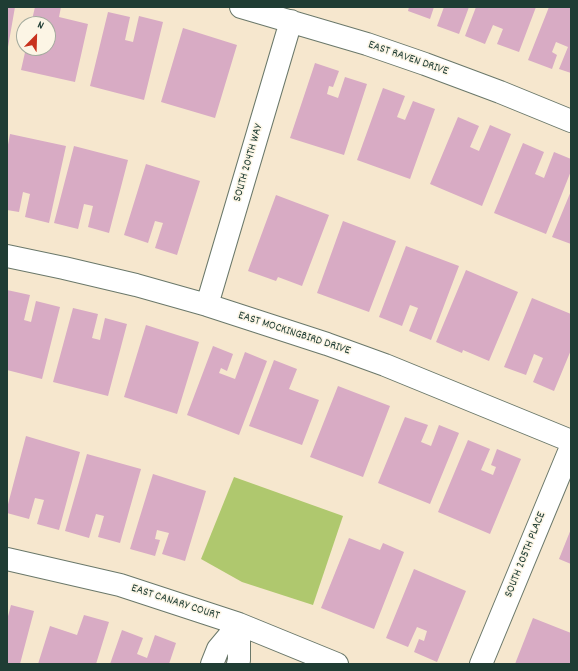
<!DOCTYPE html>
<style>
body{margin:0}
#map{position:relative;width:578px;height:671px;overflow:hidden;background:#f6e7ce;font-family:Dekko,sans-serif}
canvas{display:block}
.frame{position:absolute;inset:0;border:8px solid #1f3d34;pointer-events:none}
.north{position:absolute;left:16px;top:16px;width:40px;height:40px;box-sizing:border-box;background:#fcf5e5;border:1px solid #a4ab9e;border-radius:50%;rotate:23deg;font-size:11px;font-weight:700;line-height:16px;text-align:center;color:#1f3d34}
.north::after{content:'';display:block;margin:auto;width:14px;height:18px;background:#c8321e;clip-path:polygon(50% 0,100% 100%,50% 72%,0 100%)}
</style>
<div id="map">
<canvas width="578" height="671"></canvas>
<div class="frame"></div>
<div class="north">N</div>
</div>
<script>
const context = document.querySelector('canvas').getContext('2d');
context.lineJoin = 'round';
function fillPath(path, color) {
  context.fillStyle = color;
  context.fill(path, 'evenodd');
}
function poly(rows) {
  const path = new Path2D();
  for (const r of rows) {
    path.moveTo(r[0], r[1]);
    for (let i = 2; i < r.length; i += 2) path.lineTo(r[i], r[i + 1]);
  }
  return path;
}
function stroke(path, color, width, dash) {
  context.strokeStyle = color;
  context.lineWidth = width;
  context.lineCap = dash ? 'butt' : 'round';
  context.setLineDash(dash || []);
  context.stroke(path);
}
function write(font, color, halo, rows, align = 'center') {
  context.font = font + ' Dekko,sans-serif';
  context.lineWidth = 3;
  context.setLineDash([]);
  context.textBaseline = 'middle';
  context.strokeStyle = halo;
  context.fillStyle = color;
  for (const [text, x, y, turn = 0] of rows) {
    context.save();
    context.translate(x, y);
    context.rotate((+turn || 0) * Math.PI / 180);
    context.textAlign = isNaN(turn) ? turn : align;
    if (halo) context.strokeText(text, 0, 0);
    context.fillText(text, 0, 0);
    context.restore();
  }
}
const green = poly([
 [234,477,343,516,313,605,242,582,201,559]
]);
const building = poly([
 [7,7,15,7,8,47,7,47],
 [35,7,61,7,59,17,88,24,75,82,21,70,26,48,48,48,48,24,31,24],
 [409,7,434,7,430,19,408,11],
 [444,7,469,7,459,34,437,26],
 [476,7,536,7,519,52,497,44,503,29,493,25,485,44,465,36],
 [549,7,571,7,571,73,559,69,568,47,556,42,552,52,557,55,552,69,528,60],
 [108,12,130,17,125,40,133,42,139,16,163,22,144,100,90,86],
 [183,28,237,45,215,118,161,102],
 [315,63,339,71,333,87,329,86,327,94,338,98,345,77,367,84,344,155,290,138],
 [383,88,405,96,397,117,405,120,413,101,435,109,410,179,357,160],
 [458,117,479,126,470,147,479,151,490,125,511,134,482,206,430,184],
 [10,134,66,146,49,223,25,217,30,194,23,192,19,212,7,210,7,150],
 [523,143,544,152,535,174,544,178,554,152,571,159,571,171,546,234,494,213],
 [74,146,128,160,109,233,88,227,93,206,84,204,78,229,54,223],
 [146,164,200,181,177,255,155,248,163,223,155,221,148,243,124,235],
 [571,191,571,244,552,237],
 [276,195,329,215,302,286,278,277,276,281,248,271],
 [343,221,396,241,369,312,317,293],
 [406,246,459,266,431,340,409,331,418,308,410,305,402,326,379,317],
 [466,270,518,292,489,361,463,350,462,353,436,342],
 [7,290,30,295,24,320,31,322,36,301,60,307,42,379,7,370],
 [532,298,571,314,571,350,554,391,533,382,543,358,534,354,526,375,504,367],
 [73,308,98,314,92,338,100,340,105,318,127,324,108,396,53,382],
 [146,325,199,342,177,414,124,397],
 [213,346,233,354,227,371,221,368,219,373,235,379,245,352,267,361,239,435,187,415],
 [274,360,297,369,289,389,319,400,302,445,249,426],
 [338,386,390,406,363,477,310,457],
 [405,417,428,425,421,442,431,446,439,425,459,433,430,504,378,483],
 [26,436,80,452,59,530,37,524,44,500,35,498,29,519,7,513,7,508],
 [468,440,490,449,481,470,493,475,496,467,491,465,497,449,521,459,490,534,438,512],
 [87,454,141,469,120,543,98,537,104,516,96,514,89,538,65,531],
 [153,474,206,491,185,561,162,554,169,533,157,530,155,539,160,540,155,556,130,549],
 [571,529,571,564,559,559],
 [349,538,380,550,383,543,404,552,374,629,321,608],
 [414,569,466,591,437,662,414,652,419,639,424,641,427,631,417,627,408,647,386,638],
 [11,605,34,611,20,664,7,664,7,620],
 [84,615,109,622,96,664,38,664,50,626,77,635],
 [533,618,571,633,571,664,515,664],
 [122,630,143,638,137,654,147,658,155,635,176,643,169,664,110,664]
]);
const minor = poly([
 [241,7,367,44,425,64,500,92,571,121],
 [7,256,64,268,136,285,207,305,327,344,385,365,571,441],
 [207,305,291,21],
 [7,559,120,585,239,624,337,664],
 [212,664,218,649,239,624],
 [238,664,239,660,239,624],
 [481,664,571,447]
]);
const streetNames = [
 ["EAST RAVEN DRIVE",408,59,19],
 ["SOUTH 204TH WAY",249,163,-74],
 ["EAST MOCKINGBIRD DRIVE",294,334,18],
 ["SOUTH 205TH PLACE",526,555,-68],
 ["EAST CANARY COURT",175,603,18]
];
fillPath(green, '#afc86e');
fillPath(building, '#d8abc4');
stroke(minor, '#6a786a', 24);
stroke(minor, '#fff', 22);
write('12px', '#1f3d34', '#fcf5e5', streetNames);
</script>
